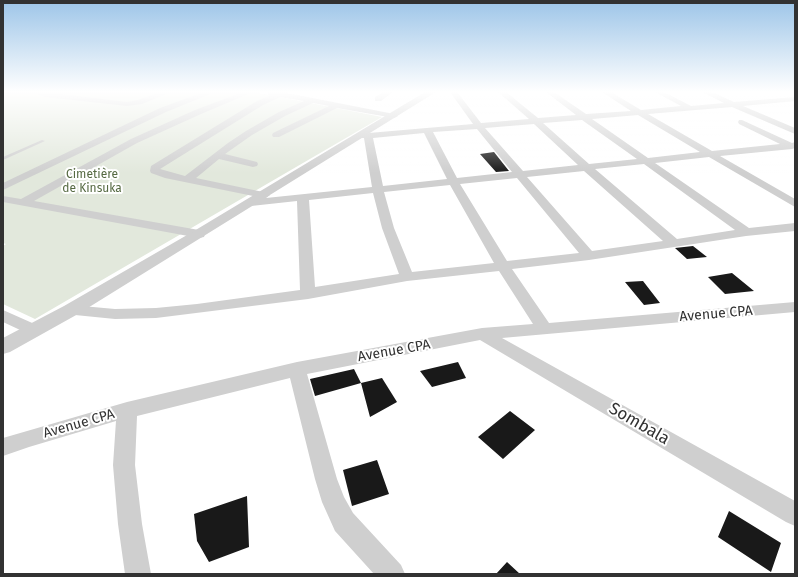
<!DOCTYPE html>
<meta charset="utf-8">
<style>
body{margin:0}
#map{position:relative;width:798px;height:577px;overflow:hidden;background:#fff;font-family:"Fira Sans",sans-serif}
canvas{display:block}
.frame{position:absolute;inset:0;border:4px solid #323232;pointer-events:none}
</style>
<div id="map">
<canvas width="798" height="577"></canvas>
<div class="frame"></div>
</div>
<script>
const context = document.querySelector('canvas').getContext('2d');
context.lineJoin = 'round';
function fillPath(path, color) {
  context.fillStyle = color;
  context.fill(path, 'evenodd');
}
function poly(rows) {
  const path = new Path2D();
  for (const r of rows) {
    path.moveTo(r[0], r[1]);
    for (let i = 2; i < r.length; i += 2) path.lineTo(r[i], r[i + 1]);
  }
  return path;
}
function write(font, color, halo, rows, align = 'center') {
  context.font = font + ' "Fira Sans",sans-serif';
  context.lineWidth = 4;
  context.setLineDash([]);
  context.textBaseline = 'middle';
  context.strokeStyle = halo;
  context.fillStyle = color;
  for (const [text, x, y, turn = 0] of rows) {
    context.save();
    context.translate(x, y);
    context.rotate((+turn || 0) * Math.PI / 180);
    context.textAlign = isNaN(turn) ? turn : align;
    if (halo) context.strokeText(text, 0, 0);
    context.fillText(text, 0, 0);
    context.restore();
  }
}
const green = poly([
 [3,92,254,92,382,117,35,319,3,304,3,246,6,244,3,243]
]);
const building = poly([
 [494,152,509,171,496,172,480,154],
 [693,246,707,257,687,259,675,248],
 [732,273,754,291,725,294,708,277],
 [643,281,660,303,644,305,625,282],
 [458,362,466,378,432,387,420,371],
 [354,369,361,383,315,396,310,379],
 [382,378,397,402,370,417,361,383],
 [510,411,535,430,503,459,478,437],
 [377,460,389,494,352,506,343,470],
 [247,496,249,547,209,562,197,541,194,514],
 [729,511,781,543,771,572,718,537],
 [507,562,520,574,496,574]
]);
const service = poly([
 [42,140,45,141,3,160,3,157,42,140]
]);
const minor = poly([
 [29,92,44,92,127,102,138,100,160,92,171,92,142,104,127,106,46,97,29,92],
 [204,92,215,92,166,112,3,190,3,183,160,108,204,92],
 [243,92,253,92,201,114,137,143,34,201,199,230,204,231,205,234,204,237,199,238,3,202,3,196,21,199,131,139,195,110,243,92],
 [268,92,282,92,394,114,398,116,394,118,337,108,279,137,273,137,272,135,273,133,329,106,313,103,285,116,252,135,225,154,257,162,258,164,257,166,253,167,219,159,196,178,268,193,270,195,266,198,372,187,364,138,357,138,356,136,357,134,473,124,450,92,457,92,481,123,529,119,498,92,506,92,538,118,576,115,546,92,554,92,586,114,631,111,602,92,611,92,641,110,681,106,655,92,664,92,691,106,724,103,702,92,712,92,734,102,795,97,795,101,743,106,795,128,795,134,732,107,648,114,712,151,780,144,739,124,738,122,739,120,742,120,792,143,795,142,795,148,792,149,720,156,795,199,795,207,709,157,655,163,749,228,795,223,795,231,746,236,589,260,512,269,549,323,795,302,795,312,502,338,795,501,795,526,786,522,480,340,307,374,337,479,344,497,353,513,401,565,405,574,374,574,335,531,322,502,315,479,290,378,137,416,135,465,142,524,151,574,125,574,118,524,113,465,116,421,29,447,3,456,3,438,127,402,297,362,482,328,533,324,499,271,407,281,308,299,156,318,115,319,65,314,63,310,65,306,71,305,115,309,156,308,197,304,300,290,297,201,251,206,247,205,245,203,247,201,263,198,165,178,151,173,150,171,151,166,257,101,271,95,268,95,268,92],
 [280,97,304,101,279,112,246,131,228,143,185,176,160,169,263,105,280,97],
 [638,115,700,152,648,158,592,119,638,115],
 [582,120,637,159,589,164,543,123,582,120],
 [534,124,578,165,523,171,485,128,534,124],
 [477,129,512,172,457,178,433,132,477,129],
 [424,133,447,179,383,186,373,138,424,133],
 [644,164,735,230,677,239,595,169,644,164],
 [584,171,663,241,592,251,527,177,584,171],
 [517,178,579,253,507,261,460,184,517,178],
 [450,185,494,263,412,272,394,228,384,192,450,185],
 [373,193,382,228,399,274,315,287,309,200,373,193],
 [384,92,393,92,381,101,375,101,375,97,384,92],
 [3,310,39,326,41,330,39,334,33,336,3,322,3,310]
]);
const tertiary = poly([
 [425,92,436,92,78,314,10,352,3,354,3,338,64,306,194,231,425,92]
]);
const farParknames = [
 ["Cimetière",92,175],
 ["de Kinsuka",92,189]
];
const streetNames = [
 ["Avenue CPA",716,314,-5],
 ["Avenue CPA",394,351,-10],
 ["Avenue CPA",79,424,-16]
];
const nearStreetnames = [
 ["Sombala",639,424,30]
];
fillPath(green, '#e2e8dc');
fillPath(building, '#191919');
fillPath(service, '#cfcfcf');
fillPath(minor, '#cfcfcf');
fillPath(tertiary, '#cfcfcf');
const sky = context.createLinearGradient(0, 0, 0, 173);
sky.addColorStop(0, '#9dc5e8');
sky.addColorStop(0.53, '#fff');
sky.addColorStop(1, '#ffffff00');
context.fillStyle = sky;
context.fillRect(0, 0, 798, 173);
write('12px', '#566a43', '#fff', farParknames);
write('14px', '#323232', '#fff', streetNames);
write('17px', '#323232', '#fff', nearStreetnames);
</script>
